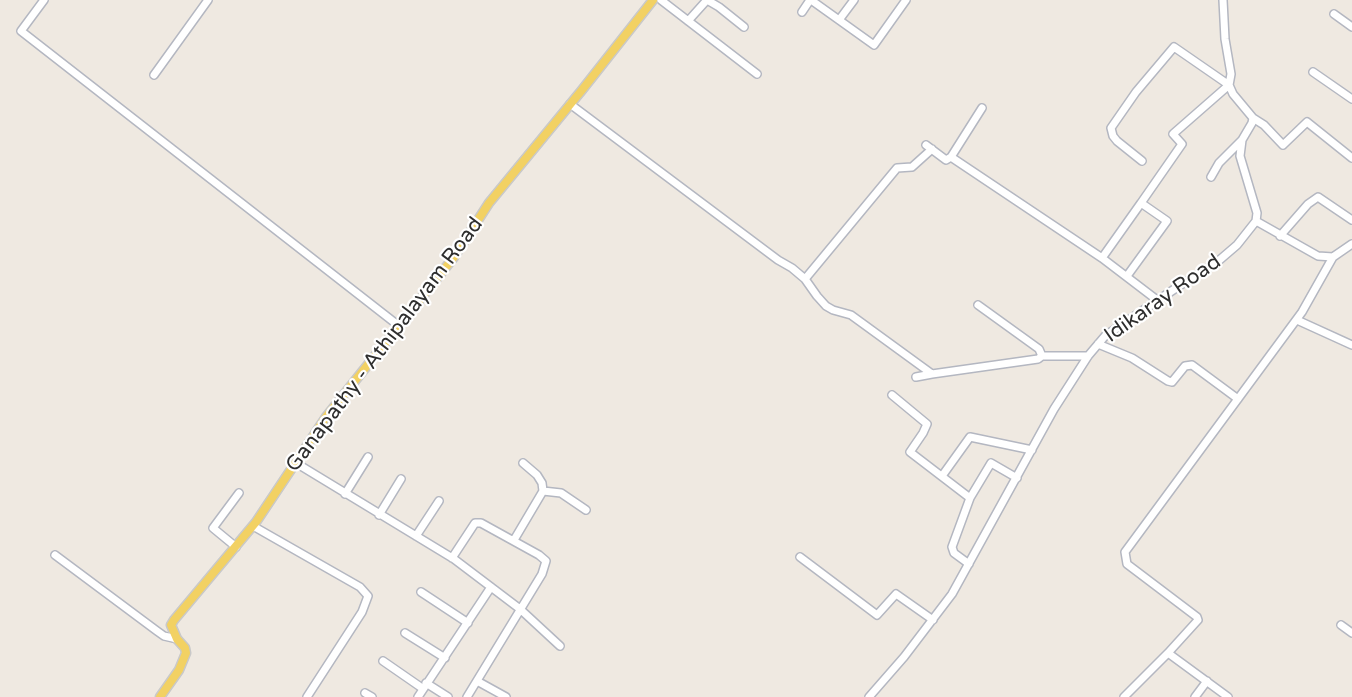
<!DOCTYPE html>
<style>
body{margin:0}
canvas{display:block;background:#efe9e1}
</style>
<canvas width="1352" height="697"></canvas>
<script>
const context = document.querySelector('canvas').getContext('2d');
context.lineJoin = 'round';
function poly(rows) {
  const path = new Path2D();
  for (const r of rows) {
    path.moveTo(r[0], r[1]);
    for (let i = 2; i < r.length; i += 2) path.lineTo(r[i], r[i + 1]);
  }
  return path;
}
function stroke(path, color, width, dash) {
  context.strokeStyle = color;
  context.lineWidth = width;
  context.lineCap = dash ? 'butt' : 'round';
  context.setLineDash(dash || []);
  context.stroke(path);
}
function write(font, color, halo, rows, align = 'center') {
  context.font = font + ' "Varela Round",sans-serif';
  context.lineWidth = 4.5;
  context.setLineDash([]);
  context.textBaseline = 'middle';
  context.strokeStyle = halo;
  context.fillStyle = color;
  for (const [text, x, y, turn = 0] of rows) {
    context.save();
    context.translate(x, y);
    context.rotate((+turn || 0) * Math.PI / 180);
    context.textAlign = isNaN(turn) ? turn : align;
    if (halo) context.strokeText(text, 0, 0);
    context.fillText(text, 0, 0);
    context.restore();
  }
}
const minor = poly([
 [44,0,21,31,399,326],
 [661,0,757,74],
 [811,0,874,45,906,0],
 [802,12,810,0],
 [1334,14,1352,27],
 [839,20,854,0],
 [688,21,707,0,719,7,744,27],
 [1313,72,1352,99],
 [154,75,208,0],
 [570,104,778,260,792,268,805,279,817,296,826,306,833,310,851,315,932,374,916,377],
 [1253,118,1264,125,1283,145,1307,122,1352,158],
 [926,145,946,160,951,157,1102,258,1157,300],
 [951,157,982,108],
 [1211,177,1219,163,1242,140],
 [1141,203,1182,144,1173,134,1229,85,1174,47,1136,92,1111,128,1113,136,1117,141,1142,161],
 [1256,221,1318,256,1333,257,1352,244],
 [1280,236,1308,204,1318,197,1352,220],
 [1102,258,1141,203,1167,221,1127,276],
 [805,279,897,168,912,167,932,149],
 [978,305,1039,349,1042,356],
 [1297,320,1352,345],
 [1098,344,1132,358,1168,381,1172,382,1185,366,1192,365,1238,399],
 [932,374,1038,359,1042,356,1088,356],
 [892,395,927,424,923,433,910,452,970,498],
 [296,463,454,559,520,609,560,646],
 [523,463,537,475,542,483,543,491],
 [942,476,970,437,1032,450],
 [345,494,368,457],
 [379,515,401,479],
 [253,526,360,587,368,596,362,612,307,697],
 [416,536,439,501],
 [514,540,543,491,561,493,586,510],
 [236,547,213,528,239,493],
 [55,555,157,631,164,636,177,639],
 [800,557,877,615,896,594,933,620],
 [452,558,475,523,481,523,539,555,546,561,542,574,467,697],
 [969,564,954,553,952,547,970,498,991,463,1017,478],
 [421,592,468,623],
 [1341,625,1352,633],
 [405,633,445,658],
 [383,661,422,688],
 [477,681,506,697],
 [426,683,448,697],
 [365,693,372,697],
 [418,697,491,587],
 [869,697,904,657,952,594,1054,409,1088,356,1105,336,1179,286,1216,263,1237,245,1256,221,1257,213,1240,156,1242,140,1252,123,1253,118,1233,94,1229,85,1231,74,1225,39,1223,0],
 [1124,697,1168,653],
 [1195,697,1207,681],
 [1228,697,1168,653,1198,620,1197,617,1127,564,1125,552,1302,312,1333,257]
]);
const major = poly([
 [160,697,179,670,186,653,185,648,177,639,171,625,174,620,256,522,326,417,454,257,489,203,582,90,653,0]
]);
const streetNames = [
 ["Idikaray Road",1163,299,-35],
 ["Ganapathy - Athipalayam Road",385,345,-53]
];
stroke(minor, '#b4b7c1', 10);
stroke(major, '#c9c9c9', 11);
stroke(minor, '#fff', 7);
stroke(major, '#f2d163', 8);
write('21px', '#2e2e2e', '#fff', streetNames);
</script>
